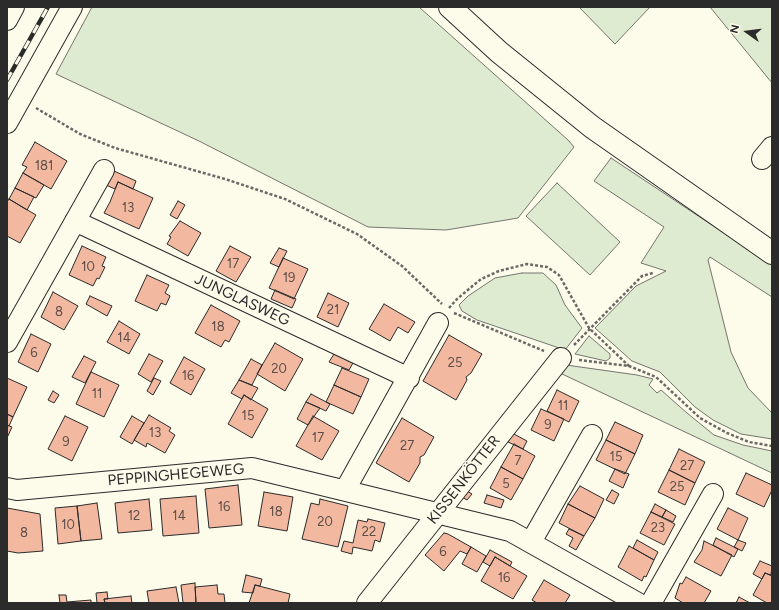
<!DOCTYPE html>
<meta charset="utf-8">
<style>
body{margin:0}
#map{position:relative;width:779px;height:610px;overflow:hidden;background:#fdfbea;font-family:Figtree,sans-serif}
canvas{display:block}
.frame{position:absolute;inset:0;border:8px solid #2b2b2b;pointer-events:none}
.north{position:absolute;left:727px;top:12px;width:40px;height:40px;-webkit-text-stroke:3px #fdfbea;paint-order:stroke;rotate:284deg;font-size:11px;font-weight:700;line-height:16px;text-align:center;color:#2b2b2b}
.north::after{content:'';display:block;margin:auto;width:14px;height:18px;background:#2b2b2b;clip-path:polygon(50% 0,100% 100%,50% 72%,0 100%)}
</style>
<div id="map">
<canvas width="779" height="610"></canvas>
<div class="frame"></div>
<div class="north">N</div>
</div>
<script>
const context = document.querySelector('canvas').getContext('2d');
context.lineJoin = 'round';
function fillPath(path, color) {
  context.fillStyle = color;
  context.fill(path, 'evenodd');
}
function poly(rows) {
  const path = new Path2D();
  for (const r of rows) {
    path.moveTo(r[0], r[1]);
    for (let i = 2; i < r.length; i += 2) path.lineTo(r[i], r[i + 1]);
  }
  return path;
}
function stroke(path, color, width, dash) {
  context.strokeStyle = color;
  context.lineWidth = width;
  context.lineCap = dash ? 'butt' : 'round';
  context.setLineDash(dash || []);
  context.stroke(path);
}
function write(font, color, halo, rows, align = 'center') {
  context.font = font + ' Figtree,sans-serif';
  context.lineWidth = 3;
  context.setLineDash([]);
  context.textBaseline = 'middle';
  context.strokeStyle = halo;
  context.fillStyle = color;
  for (const [text, x, y, turn = 0] of rows) {
    context.save();
    context.translate(x, y);
    context.rotate((+turn || 0) * Math.PI / 180);
    context.textAlign = isNaN(turn) ? turn : align;
    if (halo) context.strokeText(text, 0, 0);
    context.fillText(text, 0, 0);
    context.restore();
  }
}
const green = poly([
 [92,7,419,7,568,140,574,147,518,218,446,230,368,227,199,141,56,74,92,7],
 [579,7,650,7,615,44,579,7],
 [710,7,772,7,772,83,710,7],
 [611,158,772,265,772,297,710,257,708,260,731,352,748,388,772,413,772,439,741,434,713,420,695,407,660,372,632,361,595,328,636,286,666,271,641,263,664,227,594,181,611,158],
 [557,183,620,242,590,275,526,216,557,183],
 [522,273,543,273,556,285,565,305,582,328,565,350,477,320,462,311,459,305,468,296,495,278,522,273],
 [589,336,610,354,610,358,606,361,575,354,589,336],
 [566,365,637,375,653,379,649,385,657,393,661,390,687,413,714,435,743,445,772,451,772,473,560,373,566,365]
]);
const building = poly([
 [35,142,67,161,51,189,23,173,27,167,22,165,35,142],
 [114,171,136,181,133,189,118,182,115,189,106,185,114,171],
 [23,173,44,185,36,198,15,188,23,173],
 [118,182,153,198,139,229,104,213,110,202,118,182],
 [15,188,34,197,27,210,9,199,15,188],
 [9,199,36,215,20,243,7,236,7,202,9,199],
 [178,201,185,205,177,219,170,215,178,201],
 [180,221,201,233,188,256,167,244,171,237,169,236,180,221],
 [82,246,106,257,102,266,105,267,99,279,97,278,93,286,69,275,82,246],
 [230,246,251,257,236,282,216,271,230,246],
 [279,248,287,251,279,267,270,263,279,248],
 [283,258,308,269,294,299,269,288,283,258],
 [147,275,169,285,165,293,170,296,166,305,161,303,157,311,135,301,147,275],
 [275,290,296,299,292,308,271,299,275,290],
 [53,292,78,306,64,330,41,317,53,292],
 [328,293,349,303,338,327,317,317,328,293],
 [90,296,112,306,107,316,86,304,90,296],
 [384,304,415,322,408,333,398,327,390,341,369,329,384,304],
 [211,305,240,321,229,342,225,340,221,347,195,333,211,305],
 [119,321,140,334,129,354,107,342,119,321],
 [31,334,51,344,38,372,18,362,31,334],
 [449,335,482,354,471,373,466,377,467,380,456,400,423,381,449,335],
 [275,343,303,359,285,391,257,374,275,343],
 [149,354,163,361,151,382,138,374,149,354],
 [334,354,353,363,349,370,329,362,334,354],
 [84,356,96,362,85,383,72,377,84,356],
 [184,357,205,369,191,395,170,383,184,357],
 [251,359,262,365,252,385,239,380,251,359],
 [342,368,369,379,361,397,334,385,342,368],
 [91,372,119,385,104,417,76,404,91,372],
 [7,378,27,387,13,417,7,414,7,378],
 [154,378,161,381,153,395,147,391,154,378],
 [239,380,258,388,251,400,244,395,242,399,231,393,239,380],
 [334,385,361,397,353,414,326,402,334,385],
 [557,390,579,401,569,422,547,411,557,390],
 [53,391,59,395,54,403,48,400,53,391],
 [311,394,330,404,326,411,306,402,311,394],
 [244,395,268,409,252,438,228,424,244,395],
 [306,402,320,408,308,425,297,419,306,402],
 [541,409,564,419,554,441,531,430,541,409],
 [7,414,13,417,9,426,7,425,7,414],
 [149,415,171,428,169,431,175,435,165,453,147,443,146,447,134,440,149,415],
 [65,416,88,427,72,461,48,449,65,416],
 [132,416,144,423,132,444,120,437,132,416],
 [313,416,339,431,322,460,296,446,313,416],
 [402,418,434,437,424,455,420,457,420,463,409,482,376,463,402,418],
 [615,422,643,435,635,454,606,440,615,422],
 [7,425,12,427,7,438,7,425],
 [512,433,527,441,523,449,508,442,512,433],
 [606,440,635,454,625,474,596,460,606,440],
 [514,444,535,456,523,479,501,467,514,444],
 [679,449,705,462,695,483,669,470,679,449],
 [501,467,523,479,511,500,490,488,501,467],
 [615,469,629,474,623,488,609,481,615,469],
 [669,470,695,483,685,505,658,492,669,470],
 [746,473,772,485,772,490,764,507,736,494,746,473],
 [238,485,242,525,209,528,205,489,238,485],
 [580,486,604,499,595,518,568,504,580,486],
 [612,490,619,494,614,504,606,500,612,490],
 [467,491,472,494,467,500,462,497,467,491],
 [264,492,293,497,287,531,258,526,264,492],
 [487,495,504,500,501,508,484,503,487,495],
 [196,496,199,533,163,536,160,499,196,496],
 [149,499,152,530,118,533,115,503,149,499],
 [320,499,348,506,338,547,302,539,311,503,319,505,320,499],
 [97,503,102,539,81,541,77,506,97,503],
 [568,504,595,518,584,536,559,523,568,504],
 [655,504,666,510,662,517,651,512,655,504],
 [77,506,81,541,58,544,55,508,77,506],
 [7,508,40,514,43,551,18,553,7,551,7,508],
 [728,508,748,518,738,540,717,529,728,508],
 [666,510,676,516,673,522,662,517,666,510],
 [651,512,675,524,664,545,640,533,651,512],
 [368,519,385,523,380,542,375,540,372,551,353,547,352,554,341,551,344,541,353,543,358,520,367,522,368,519],
 [569,529,584,536,576,550,569,546,573,538,566,534,569,529],
 [444,533,448,534,471,547,467,554,460,551,444,571,425,555,444,533],
 [716,538,738,549,734,557,713,545,716,538],
 [637,540,658,552,654,560,633,548,637,540],
 [738,540,746,543,742,551,734,547,738,540],
 [704,541,732,555,721,576,694,562,702,550,704,541],
 [629,546,654,560,646,577,644,576,642,581,618,567,629,546],
 [471,547,486,556,477,572,462,564,471,547],
 [490,550,512,562,510,566,495,557,490,566,483,562,490,550],
 [495,557,527,576,513,599,481,581,495,557],
 [760,561,772,566,771,575,765,573,762,579,753,574,760,561],
 [765,573,772,576,772,603,767,603,753,595,765,573],
 [246,575,262,579,260,586,255,585,253,593,242,592,246,575],
 [686,577,711,591,704,603,683,603,675,598,680,583,682,584,686,577],
 [544,580,570,595,565,603,537,603,532,600,544,580],
 [195,583,196,603,183,603,181,585,195,583],
 [217,585,218,594,224,594,225,603,196,603,195,587,217,585],
 [255,585,290,594,288,603,249,603,255,585],
 [176,587,179,603,149,603,147,591,176,587],
 [107,592,108,599,104,599,105,603,97,603,96,593,107,592],
 [59,595,66,595,67,602,91,600,91,603,60,603,59,595],
 [131,596,132,603,105,603,104,599,131,596],
 [739,597,750,603,736,603,739,597]
]);
const path = poly([
 [36,108,80,134,115,148,225,179,285,199,357,234,402,266,442,304],
 [449,308,457,299,481,279,499,271,527,264,547,267,559,275,589,328,629,366],
 [454,313,544,351],
 [574,345,642,276,653,273],
 [579,360,629,366,656,377,700,418,727,433,749,442,772,446]
]);
const minor = poly([
 [7,20,14,7],
 [7,123,72,7],
 [762,159,772,147],
 [75,221,409,378],
 [7,342,104,170],
 [7,488,17,490,252,468,510,531,638,603],
 [345,490,438,323],
 [531,542,592,435],
 [367,603,561,358],
 [651,603,713,494]
]);
const major = poly([
 [450,7,499,52,592,127,772,253]
]);
const rail = poly([
 [7,80,48,7]
]);
const numberNames = [
 ["181",44,166],
 ["13",128,208],
 ["17",233,264],
 ["10",88,267],
 ["19",289,278],
 ["21",333,310],
 ["8",59,312],
 ["18",218,327],
 ["14",124,338],
 ["6",34,353],
 ["25",455,363],
 ["20",279,369],
 ["16",188,376],
 ["11",97,394],
 ["11",563,406],
 ["15",248,416],
 ["9",548,425],
 ["13",155,433],
 ["17",318,438],
 ["9",66,442],
 ["27",407,446],
 ["15",616,457],
 ["7",518,461],
 ["27",687,466],
 ["5",506,484],
 ["25",677,487],
 ["16",224,507],
 ["18",276,512],
 ["12",134,516],
 ["14",179,516],
 ["20",325,522],
 ["10",68,525],
 ["23",658,528],
 ["22",369,532],
 ["8",24,533],
 ["6",443,552],
 ["16",504,578]
];
const streetNames = [
 ["JUNGLASWEG",242,300,25],
 ["PEPPINGHEGEWEG",176,475,-5],
 ["KISSENKÖTTER",464,480,-52]
];
fillPath(green, '#deebd1');
stroke(green, '#74746e', 1);
fillPath(building, '#f2b8a0');
stroke(building, '#2b2b2b', 1);
stroke(minor, '#2b2b2b', 22);
stroke(major, '#2b2b2b', 24);
stroke(path, '#6a6964', 2.5, [3, 2]);
stroke(minor, '#fdfbea', 20);
stroke(major, '#fdfbea', 22);
stroke(rail, '#2b2b2b', 4.5);
stroke(rail, '#fdfbea', 3, [9]);
write('13px', '#5d4e48', null, numberNames);
write('15px', '#2b2b2b', '#fdfbea', streetNames);
</script>
